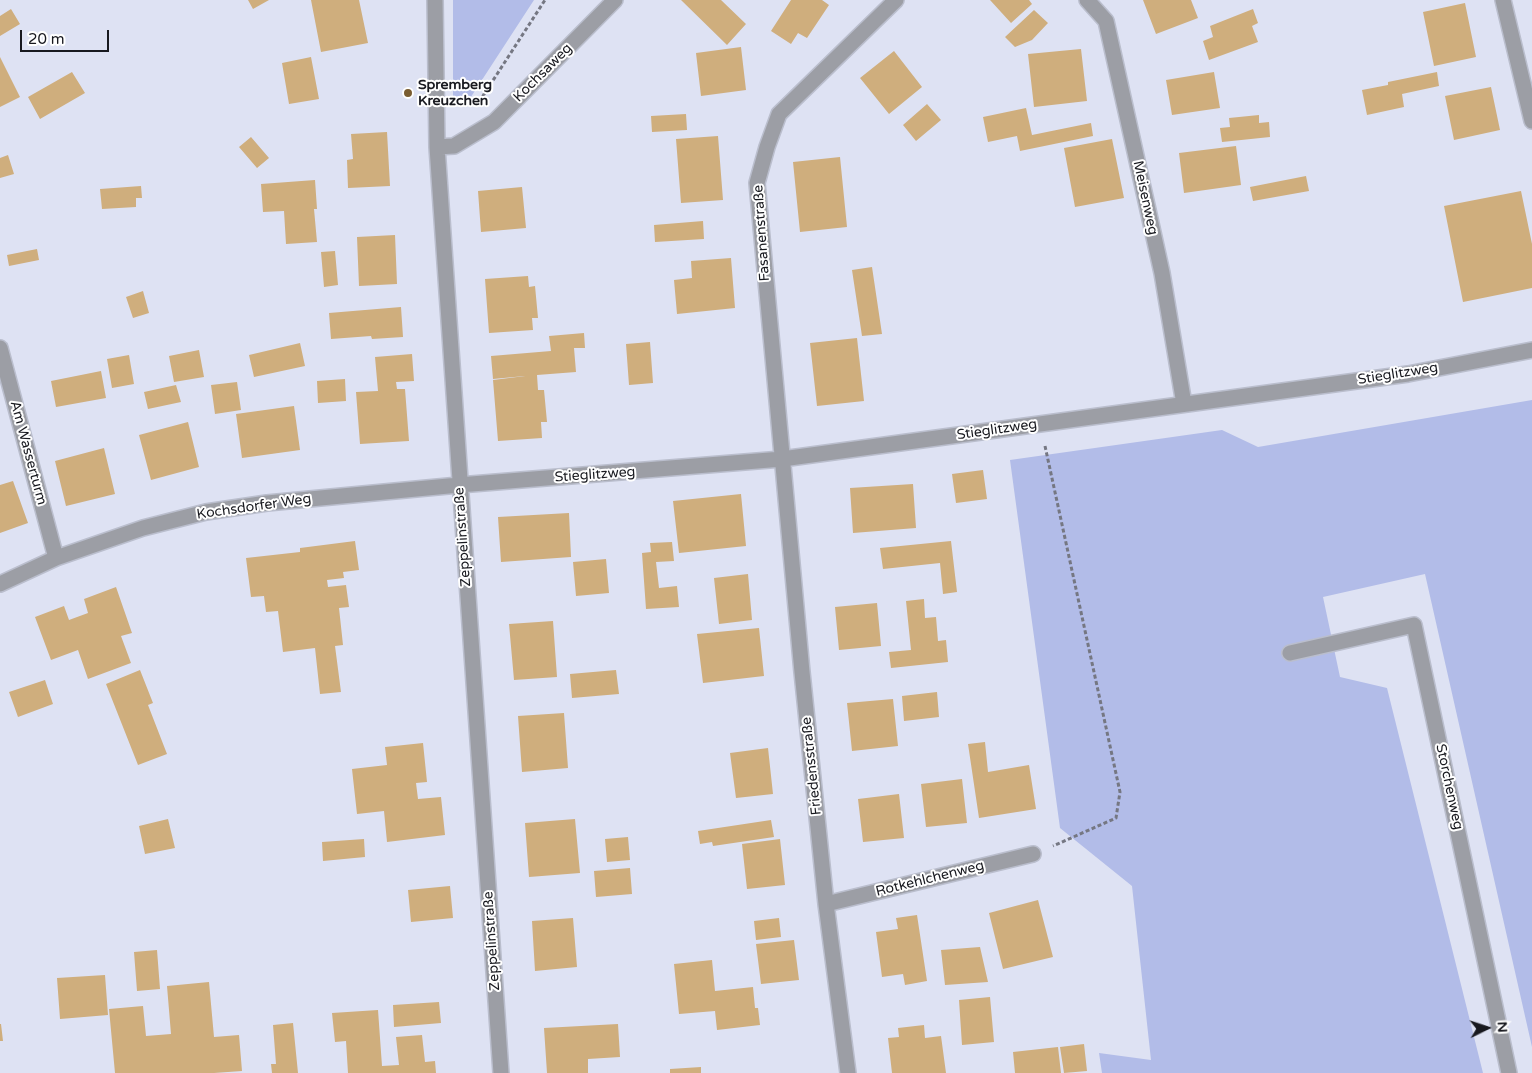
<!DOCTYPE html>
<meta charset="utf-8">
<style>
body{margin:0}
#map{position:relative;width:1532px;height:1073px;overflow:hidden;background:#dee2f3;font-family:"Varela Round",sans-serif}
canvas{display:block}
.north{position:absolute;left:1462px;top:1003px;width:50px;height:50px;-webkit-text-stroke:4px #fff;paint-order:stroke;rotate:86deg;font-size:14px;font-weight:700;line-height:20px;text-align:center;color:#18191f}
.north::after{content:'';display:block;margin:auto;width:18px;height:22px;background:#18191f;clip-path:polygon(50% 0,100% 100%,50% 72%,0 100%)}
.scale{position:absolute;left:20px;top:30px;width:89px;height:22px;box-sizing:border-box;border:2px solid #18191f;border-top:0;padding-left:6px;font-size:15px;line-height:18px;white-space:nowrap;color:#18191f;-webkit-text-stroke:4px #fff;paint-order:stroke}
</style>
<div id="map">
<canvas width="1532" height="1073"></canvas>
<div class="north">N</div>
<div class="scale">20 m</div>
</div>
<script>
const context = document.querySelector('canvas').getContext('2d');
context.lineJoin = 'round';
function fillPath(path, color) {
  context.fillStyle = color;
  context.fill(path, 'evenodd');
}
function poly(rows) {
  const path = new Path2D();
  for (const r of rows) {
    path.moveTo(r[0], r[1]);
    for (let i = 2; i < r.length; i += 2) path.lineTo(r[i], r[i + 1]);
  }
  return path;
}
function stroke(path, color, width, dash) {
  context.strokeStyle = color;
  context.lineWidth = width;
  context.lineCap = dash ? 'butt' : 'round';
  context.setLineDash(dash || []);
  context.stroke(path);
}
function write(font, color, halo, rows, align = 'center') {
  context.font = font + ' "Varela Round",sans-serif';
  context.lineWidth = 4;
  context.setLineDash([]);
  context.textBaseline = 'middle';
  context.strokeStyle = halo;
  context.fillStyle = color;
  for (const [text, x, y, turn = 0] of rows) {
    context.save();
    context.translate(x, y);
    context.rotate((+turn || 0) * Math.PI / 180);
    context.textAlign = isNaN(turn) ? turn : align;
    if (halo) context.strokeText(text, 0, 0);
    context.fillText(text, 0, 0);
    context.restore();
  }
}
const green = poly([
 [453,0,534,0,467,103,453,98],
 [1532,400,1532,1047,1425,574,1323,597,1340,677,1387,688,1483,1073,1102,1073,1099,1053,1151,1060,1132,886,1060,828,1010,460,1222,430,1258,447]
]);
const building = poly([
 [248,0,269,0,253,9],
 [311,0,359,0,368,43,321,52],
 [681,0,721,0,746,24,727,45],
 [791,0,822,0,829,5,807,38,798,33,791,44,771,31],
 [990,0,1029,0,1032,4,1011,23],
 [1143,0,1191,0,1198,18,1156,34],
 [1465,3,1476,57,1434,66,1423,12],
 [11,9,20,24,0,36,0,16],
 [1253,9,1258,23,1252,26,1258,42,1209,60,1203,41,1213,37,1210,26],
 [1034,10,1048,23,1032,40,1015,47,1005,37],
 [741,47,746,90,701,96,696,53],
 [1081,49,1087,101,1034,107,1028,54],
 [894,51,922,87,889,114,860,78],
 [0,57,20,97,0,107],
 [311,57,319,99,289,104,282,63],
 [72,72,85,93,40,119,28,97],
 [1214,72,1220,108,1172,115,1166,80],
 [1437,72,1439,86,1402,94,1404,107,1367,115,1362,90,1388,85,1388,82],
 [1491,87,1500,130,1454,140,1445,96],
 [927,104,941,120,916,141,903,125],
 [1026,108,1032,135,1091,123,1093,136,1020,151,1017,136,988,142,983,117],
 [686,114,687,130,652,132,651,116],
 [1259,115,1259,123,1269,122,1270,137,1222,142,1220,128,1230,127,1229,118],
 [387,132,390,186,348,188,347,160,353,159,351,134],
 [718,136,723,200,681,203,676,139],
 [251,137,269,158,257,168,239,147],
 [1112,139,1124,198,1075,207,1064,148],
 [1236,146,1241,185,1184,193,1179,153],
 [8,155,14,174,0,178,0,158],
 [840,157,847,227,800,232,793,162],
 [1306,176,1309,191,1253,201,1250,187],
 [315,180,317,209,314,209,317,242,286,244,284,211,263,212,261,184],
 [141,186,142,198,136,198,136,207,102,209,100,189],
 [522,187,526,228,481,232,478,191],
 [1521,191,1532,244,1532,288,1463,302,1444,206],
 [703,221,704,239,655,242,654,225],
 [395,235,397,284,359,286,357,237],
 [37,249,39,260,9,266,7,255],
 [335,251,338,285,324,287,321,252],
 [731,258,735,308,677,314,674,280,692,278,691,261],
 [872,267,882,334,862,336,852,270],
 [528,276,529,287,535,286,538,318,532,318,533,330,489,333,485,279],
 [143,291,149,313,133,318,126,297],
 [401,307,403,337,372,339,371,336,331,339,329,313],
 [584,333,585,348,574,348,576,372,537,375,538,390,544,390,547,422,541,422,542,438,498,441,493,380,525,376,493,379,491,356,551,351,549,336],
 [857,338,864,401,817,406,810,343],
 [650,342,653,383,629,385,626,344],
 [300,343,305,366,254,377,249,355],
 [199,350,204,377,174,382,169,356],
 [412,354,414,381,396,382,397,389,405,389,409,441,360,444,356,392,378,391,375,357],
 [129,355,134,384,112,388,107,359],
 [101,371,106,398,56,407,51,381],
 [345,379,346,401,318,403,317,381],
 [237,382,241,410,215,414,211,385],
 [176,385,181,402,148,409,144,392],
 [294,406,300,450,242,458,236,414],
 [188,422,199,467,151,480,139,435],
 [104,448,115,494,66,506,55,461],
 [983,470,987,499,956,503,952,474],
 [13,481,28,523,0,533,0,485],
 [913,484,916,528,853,533,850,488],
 [741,494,746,546,679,553,673,501],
 [569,513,571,557,501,562,498,517],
 [355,541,359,570,343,572,344,578,327,580,328,587,346,585,349,607,339,608,343,645,335,646,341,692,320,694,315,648,283,652,278,611,266,612,264,596,251,597,246,558,300,552,300,548],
 [951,541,957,592,943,594,940,563,883,569,880,548],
 [672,542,674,561,656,562,659,588,677,586,679,607,646,609,642,553,651,552,650,543],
 [606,559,609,593,576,596,573,562],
 [748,574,752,620,719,624,714,578],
 [116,587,132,633,121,636,131,663,88,679,78,650,51,660,35,617,64,606,69,620,88,613,84,599],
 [924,599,925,618,936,617,938,641,946,640,948,662,891,668,889,652,911,650,906,601],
 [877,603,881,646,839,650,835,607],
 [553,621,557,677,514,680,509,624],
 [759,628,764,676,703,683,697,634],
 [140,670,153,703,148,705,167,754,138,765,106,684],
 [616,670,619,694,572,698,570,674],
 [45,680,53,704,18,717,9,692],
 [937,692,939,717,904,721,902,696],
 [893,699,898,746,852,751,847,703],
 [564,713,568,768,522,772,518,716],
 [985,742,988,772,1029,765,1036,809,979,818,968,744],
 [423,743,427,782,416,783,418,799,441,797,445,835,387,842,384,811,357,814,352,769,387,765,385,747],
 [768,748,773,794,736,798,730,753],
 [962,779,967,823,926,827,921,784],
 [899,794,904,838,863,842,858,799],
 [168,819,175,848,145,854,139,826],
 [575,819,580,873,529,877,525,823],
 [771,820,774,837,713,846,712,842,700,844,698,831],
 [628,837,630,860,607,862,605,839],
 [364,839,365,857,323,861,322,842],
 [780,839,785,885,747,889,742,844],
 [630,868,632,894,596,897,594,871],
 [450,886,453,918,411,922,408,890],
 [1038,900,1053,957,1003,969,989,913],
 [917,915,927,981,905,985,903,974,882,977,876,932,898,929,896,918],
 [573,918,577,967,535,971,532,921],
 [779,918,781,937,756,940,754,921],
 [794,940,799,980,761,984,756,944],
 [980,947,988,982,945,985,941,950],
 [157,950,160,989,137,991,134,952],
 [712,960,715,991,753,987,755,1008,758,1008,760,1025,717,1030,715,1011,679,1014,674,964],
 [105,975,108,1015,60,1019,57,978],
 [209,982,214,1037,239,1035,242,1071,214,1073,115,1073,109,1009,143,1006,146,1036,171,1034,167,986],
 [990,997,994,1042,962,1045,959,1000],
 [439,1002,441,1023,394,1027,393,1005],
 [378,1010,382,1066,399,1065,396,1037,422,1035,425,1062,435,1061,436,1073,348,1073,346,1041,335,1042,332,1013],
 [293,1023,298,1073,272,1073,271,1064,276,1064,273,1025],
 [0,1024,1,1024,3,1041,0,1041],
 [618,1024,620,1057,588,1059,588,1073,547,1073,544,1028],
 [924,1025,925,1038,941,1036,946,1073,892,1073,888,1038,899,1037,898,1028],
 [1084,1044,1087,1071,1064,1073,1060,1047],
 [1058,1047,1061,1073,1015,1073,1013,1052],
 [701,1067,701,1073,670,1073,670,1069]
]);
const path = poly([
 [479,102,545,0],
 [1045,446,1120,792,1116,818,1053,846]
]);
const minor = poly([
 [435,0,437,147,501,1073],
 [1087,0,1106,21,1162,273,1184,404],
 [1503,0,1532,121],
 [437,147,454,146,494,122,615,0],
 [0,348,56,558],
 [0,584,56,558,143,528,206,512,267,503,459,485,782,459,1408,374,1532,350],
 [1290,653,1414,625,1509,1073],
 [826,904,1033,854],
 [848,1073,826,904,802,672,757,183,767,147,779,114,896,0]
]);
const markers = [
 [408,93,5,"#7a5d31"]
];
const streetNames = [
 ["Kochsaweg",543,73,-45],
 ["Meisenweg",1145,198,78],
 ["Fasanenstraße",762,233,-94],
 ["Stieglitzweg",1398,374,-9],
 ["Stieglitzweg",997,430,-8],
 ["Am Wasserturm",28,453,75],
 ["Stieglitzweg",595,475,-4],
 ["Kochsdorfer Weg",254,507,-8],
 ["Zeppelinstraße",463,537,-94],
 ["Friedensstraße",812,766,-96],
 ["Storchenweg",1449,787,78],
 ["Rotkehlchenweg",930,879,-14],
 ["Zeppelinstraße",492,941,-94]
];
const poiNames = [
 ["Spremberg",418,85],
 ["Kreuzchen",418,101]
];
fillPath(green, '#b2bce8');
fillPath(building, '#cfae7d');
stroke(minor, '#babecd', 18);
stroke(path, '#757782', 3, [4, 2.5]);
stroke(minor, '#9c9ea5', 15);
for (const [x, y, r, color] of markers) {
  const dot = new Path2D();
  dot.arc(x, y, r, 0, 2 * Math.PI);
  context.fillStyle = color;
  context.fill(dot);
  stroke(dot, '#fff', 2);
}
write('14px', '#18191f', '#fff', streetNames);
write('bold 14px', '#18191f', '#fff', poiNames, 'left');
</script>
